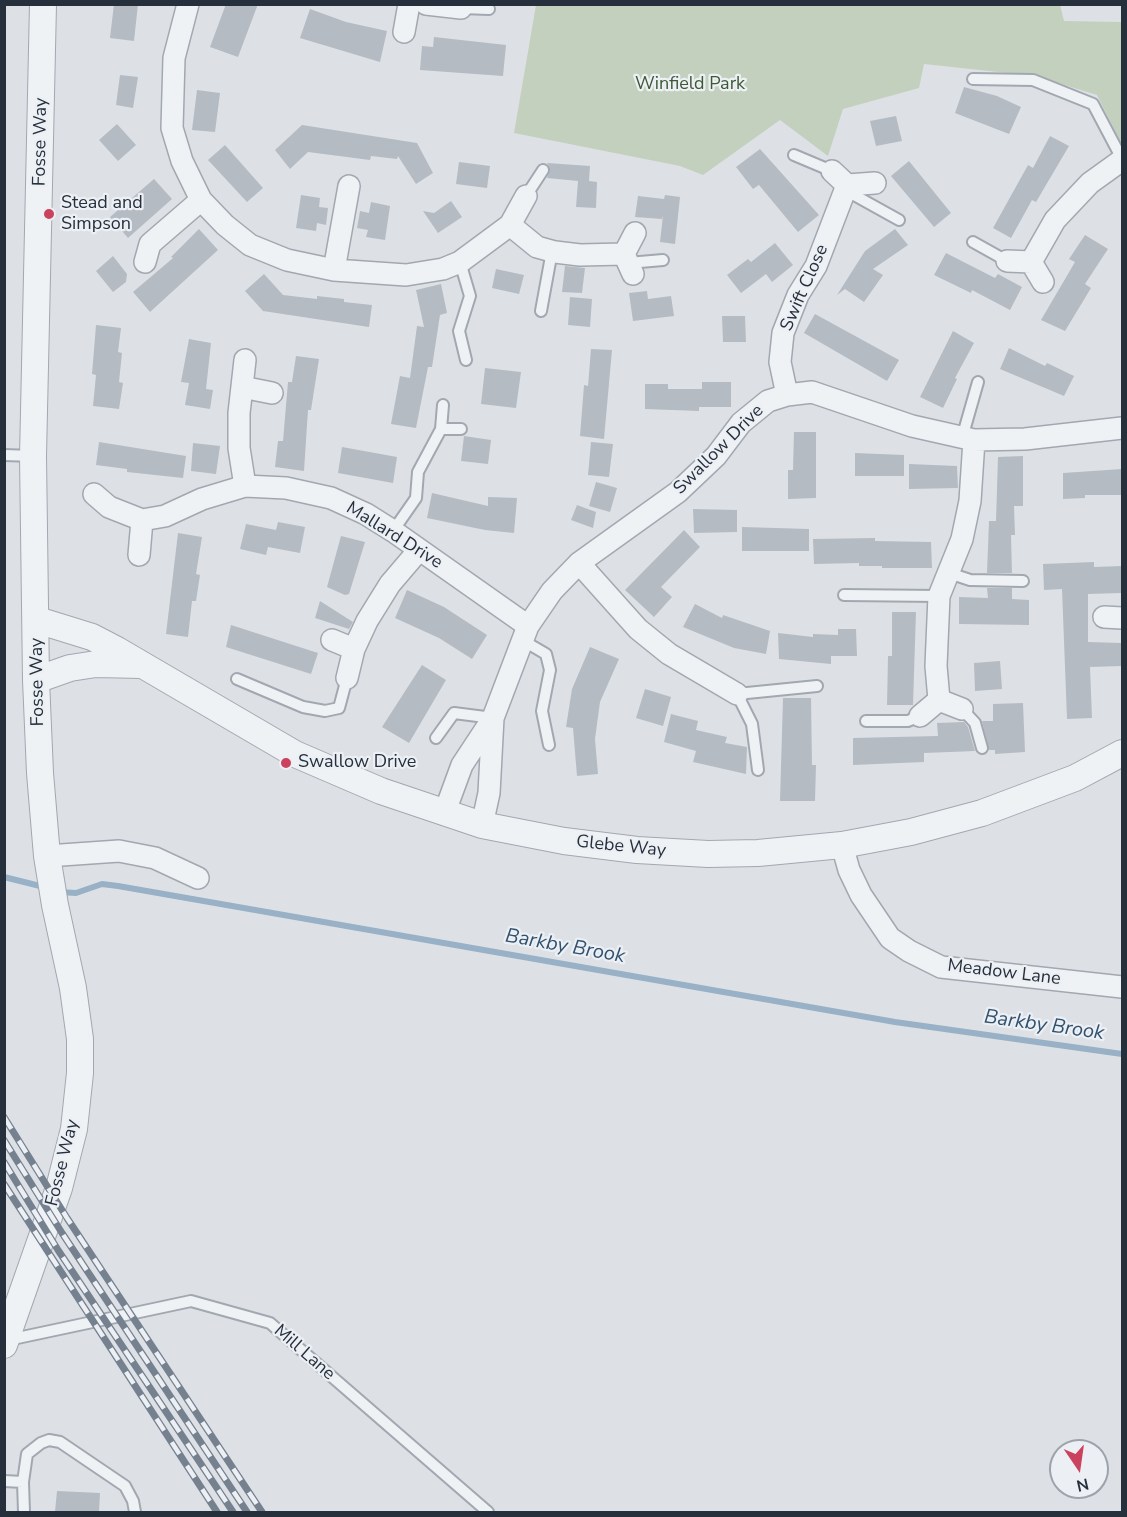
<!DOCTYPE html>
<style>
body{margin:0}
#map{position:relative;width:1127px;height:1517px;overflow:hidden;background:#dde1e6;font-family:"Nunito Sans",sans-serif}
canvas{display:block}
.frame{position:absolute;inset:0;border:6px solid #26303d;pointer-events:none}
.north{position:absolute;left:1049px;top:1439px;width:60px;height:60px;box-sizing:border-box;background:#ecf0f4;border:2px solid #9da3ab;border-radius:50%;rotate:167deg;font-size:16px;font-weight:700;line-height:24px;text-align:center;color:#26303d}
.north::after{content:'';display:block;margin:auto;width:21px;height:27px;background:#cb425f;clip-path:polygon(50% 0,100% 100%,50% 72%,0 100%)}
</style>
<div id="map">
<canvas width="1127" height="1517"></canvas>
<div class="frame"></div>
<div class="north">N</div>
</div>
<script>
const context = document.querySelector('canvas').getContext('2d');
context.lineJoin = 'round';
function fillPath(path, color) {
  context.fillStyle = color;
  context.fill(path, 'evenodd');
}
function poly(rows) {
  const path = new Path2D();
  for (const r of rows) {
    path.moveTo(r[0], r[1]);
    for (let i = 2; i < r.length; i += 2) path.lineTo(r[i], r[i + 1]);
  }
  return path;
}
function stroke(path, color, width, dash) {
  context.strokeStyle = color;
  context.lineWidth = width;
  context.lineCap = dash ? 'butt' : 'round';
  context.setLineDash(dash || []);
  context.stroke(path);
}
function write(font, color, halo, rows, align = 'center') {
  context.font = font + ' "Nunito Sans",sans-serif';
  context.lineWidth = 4.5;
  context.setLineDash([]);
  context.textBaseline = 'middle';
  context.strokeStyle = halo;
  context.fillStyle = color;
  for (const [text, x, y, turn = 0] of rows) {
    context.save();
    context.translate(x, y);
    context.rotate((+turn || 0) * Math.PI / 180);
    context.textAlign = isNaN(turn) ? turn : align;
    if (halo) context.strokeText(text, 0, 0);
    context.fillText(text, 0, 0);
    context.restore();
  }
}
const green = poly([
 [1060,4,1064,21,1122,22,1122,145,1097,95,1035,76,924,64,919,88,843,109,828,156,780,120,703,175,680,166,514,133,536,5]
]);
const stream = poly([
 [4,877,44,887],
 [59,892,76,893,102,884,118,886,895,1022,1122,1054]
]);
const building = poly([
 [114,4,138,4,134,41,110,38],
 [226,4,258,4,238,57,210,47],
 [310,9,346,22,387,31,380,62,300,38],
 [434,37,506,45,503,76,420,70,422,46,433,47],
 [120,75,138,77,133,108,116,105],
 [964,87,997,96,1021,107,1009,134,955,113],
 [197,90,220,93,215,132,192,130],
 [896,116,902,141,876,146,870,121],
 [117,124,136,145,118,161,99,140],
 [302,125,417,143,433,173,416,184,398,156,397,159,371,156,370,160,308,152,290,169,275,150],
 [1050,136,1069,146,1036,202,1032,200,1011,238,993,228,1028,165,1033,168],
 [225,145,263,188,247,202,208,160],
 [760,149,819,215,798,232,759,185,753,189,736,167],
 [909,161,951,213,934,227,891,176],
 [459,162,490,166,487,188,456,184],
 [547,163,590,166,589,181,597,182,596,208,576,207,578,181,547,178,550,170],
 [154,179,172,199,128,238,110,217],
 [301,195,320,198,319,207,328,208,326,225,317,223,316,231,296,228],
 [665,195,680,197,675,244,660,242,663,215,662,219,635,217,638,196,664,199],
 [451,201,462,217,438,233,423,211,434,213],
 [371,202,390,206,385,240,366,237,368,230,357,228,360,211,369,213],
 [199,229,218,250,150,312,133,292,173,258,171,257],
 [895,229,908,245,873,269,883,275,864,302,845,289,837,295,865,251],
 [1085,235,1108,249,1085,284,1091,288,1065,331,1041,320,1075,262,1069,259],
 [775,243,793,265,772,282,766,274,741,293,727,275,748,259,751,262],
 [946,253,995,278,998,274,1022,287,1010,310,972,290,971,293,934,275],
 [113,256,127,274,126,282,113,292,96,271],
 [565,266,585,268,582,293,562,292],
 [496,269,524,275,519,294,492,288],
 [264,274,283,295,317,299,317,296,344,299,344,302,372,305,369,327,263,311,245,291],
 [441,284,447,313,440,315,432,367,428,367,416,428,391,424,400,376,410,378,417,326,424,327,416,290],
 [647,291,648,299,671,296,674,316,633,321,629,293],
 [570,297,592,299,590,327,568,325],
 [815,314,899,360,887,381,804,333],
 [722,316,745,316,746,342,723,342],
 [96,325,121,328,118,352,122,353,119,382,123,383,119,409,93,406,96,375,92,374],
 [953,331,974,343,955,378,957,379,943,408,920,397],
 [189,339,211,343,206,389,213,390,210,409,185,405,189,383,181,382],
 [1009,348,1045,366,1047,363,1074,376,1064,396,1000,369],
 [591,349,612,350,604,439,580,436,584,385,588,386],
 [296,356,319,359,311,410,308,410,304,471,275,467,278,441,283,441,288,382,292,382],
 [485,368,521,372,516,408,481,404],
 [702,382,731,382,731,407,699,407,699,411,645,409,645,384,668,384,668,389,702,389],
 [794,432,816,432,816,498,788,499,788,470,793,470],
 [464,436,491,440,488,464,461,461],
 [99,442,186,456,183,478,127,472,127,469,96,465],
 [591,442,613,444,609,477,588,475],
 [193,443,220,446,216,474,191,471],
 [342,447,397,457,393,483,338,473],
 [855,453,904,455,904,476,855,476],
 [1023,456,1023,506,1014,506,1015,535,1011,535,1012,573,987,573,989,521,996,521,998,457],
 [909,464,957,466,958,488,909,489],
 [1122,469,1122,495,1085,495,1085,498,1063,499,1063,473],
 [596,482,617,488,610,512,589,506],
 [432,493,488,506,488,497,517,498,514,533,485,530,427,518],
 [577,505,596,512,593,528,571,520],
 [693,509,737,510,737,532,694,533],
 [278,522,305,527,300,553,268,547,266,555,240,549,246,524,276,530],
 [742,527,809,529,809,551,742,551],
 [684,530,700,547,661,587,672,597,654,617,625,590],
 [178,533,202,537,196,574,200,575,196,601,192,601,188,637,166,634],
 [341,536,365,542,349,594,345,595,327,587],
 [875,538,875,541,931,542,932,568,882,568,882,566,859,566,859,563,814,564,813,539],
 [1094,562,1094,567,1122,566,1122,593,1088,594,1088,642,1122,643,1122,666,1090,667,1092,718,1067,719,1062,589,1044,590,1043,564],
 [987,588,1012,588,1012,599,1029,600,1029,625,959,624,959,597,988,598],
 [407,590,444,607,487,635,472,659,439,638,395,618],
 [320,601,353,622,349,629,315,618],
 [695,604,722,618,723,615,770,631,766,654,734,648,683,627],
 [892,612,916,612,913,705,887,705,888,656,892,656],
 [231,625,318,653,311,674,226,647],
 [838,629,856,629,857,656,831,656,831,664,779,659,778,633,813,637,813,634,838,635],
 [590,647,619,659,600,702,595,739,598,774,577,776,573,728,566,727,572,689],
 [1000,661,1002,689,975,691,974,663],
 [422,665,446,680,409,743,382,727],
 [645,689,671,697,663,726,636,718],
 [783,698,811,698,812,765,816,765,815,801,780,801],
 [1023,703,1025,752,995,754,995,750,989,750,982,721,993,721,993,704],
 [671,714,698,721,696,730,727,737,725,743,747,747,746,774,693,762,696,751,664,742],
 [964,722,968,727,975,751,924,753,924,762,853,765,853,738,938,736,937,723],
 [57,1491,100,1493,99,1512,55,1512]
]);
const service = poly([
 [461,8,489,9],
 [973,79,1033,80,1093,104,1122,159],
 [794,155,832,171],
 [845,190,899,220],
 [526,196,543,170],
 [973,242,1007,261],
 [460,262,470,296,459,331,466,360],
 [628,263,663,260],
 [541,311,552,251],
 [441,429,461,429],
 [962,438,978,382],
 [4,455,33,456],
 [393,531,416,498,418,472,441,429,443,405],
 [949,573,970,580,1023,581],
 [844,595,939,596],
 [522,640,546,654,550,670,542,711,549,745],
 [237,679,303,707,325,711,339,708,347,678],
 [962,709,975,723,982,748],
 [866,721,908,721,920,716],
 [436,738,454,713,493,718],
 [758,770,752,724,737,694,817,686],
 [8,1340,191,1301,270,1323,488,1512],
 [4,1481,23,1482],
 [24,1512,23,1482,27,1454,41,1443,49,1440,60,1442,125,1486,133,1501,135,1512]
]);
const minor = poly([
 [188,4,174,58,172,128,182,161,201,200,225,225,250,245,287,260,334,270,406,275,443,269,460,262,510,225,526,196],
 [426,4,461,8],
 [404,32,409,4],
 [832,171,847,185,875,183],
 [510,225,537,247,555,252,580,255,624,254],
 [1007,261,1031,262,1043,282],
 [145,262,150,244,201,200],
 [1031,262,1055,220,1090,183,1122,160],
 [334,270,349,186],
 [633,274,624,254,635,233],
 [242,387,272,393],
 [787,395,780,362,783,333,798,295,816,266,847,185],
 [245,486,239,448,239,413,245,360],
 [94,494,109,507,142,520,165,516,202,499,245,486,286,488,331,498,366,514,393,531,528,626],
 [139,555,142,520],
 [579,563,638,629,669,654,737,694],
 [1104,617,1122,618],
 [332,640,354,649],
 [347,678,354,649,367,621,390,584,419,550],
 [939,700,936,666,939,596,962,539,970,501,974,440],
 [920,716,939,700,962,709],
 [444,814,462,765,491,721],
 [482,825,489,793,493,718,528,626,552,591,579,563,678,492,716,456,741,423,768,401,787,395,812,392,912,426,974,440,1025,439,1122,428],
 [842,845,849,870,861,895,890,938,909,951,941,967,1122,987],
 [47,856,119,851,155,858,198,878]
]);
const tertiary = poly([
 [37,620,92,637,117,650,295,754,381,791,482,825,564,841,637,850,708,854,758,853,842,845,911,832,982,813,1075,778,1122,753],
 [36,680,70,668,96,664,141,665],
 [4,1345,59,1188,74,1129,80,1073,80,1039,73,988,55,905,47,856,40,773,36,680,33,456,43,4]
]);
const rail = poly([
 [4,1117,67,1218,262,1512],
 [4,1140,62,1233,247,1512],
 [4,1162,58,1250,233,1512],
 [4,1184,217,1512]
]);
const markers = [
 [49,214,6,"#cb425f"],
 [286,763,6,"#cb425f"]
];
const parkNames = [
 ["Winfield Park",690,85]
];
const streetNames = [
 ["Fosse Way",41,142,-89],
 ["Swift Close",805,288,-66],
 ["Swallow Drive",719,450,-45],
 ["Mallard Drive",394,536,32],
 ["Fosse Way",38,682,-91],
 ["Glebe Way",621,847,6],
 ["Meadow Lane",1004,973,7],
 ["Fosse Way",63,1163,-76],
 ["Mill Lane",304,1353,41]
];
const poiNames = [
 ["Stead and",61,204],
 ["Simpson",61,225],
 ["Swallow Drive",298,763]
];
const waterNames = [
 ["Barkby Brook",565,947,10],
 ["Barkby Brook",1044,1026,8]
];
fillPath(green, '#c4d0be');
stroke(stream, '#98b1c6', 6);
fillPath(building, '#b4bbc3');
stroke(service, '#a2a8b0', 14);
stroke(minor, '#a2a8b0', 24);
stroke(tertiary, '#a2a8b0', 28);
stroke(service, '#eff2f5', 10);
stroke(minor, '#eff2f5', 21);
stroke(tertiary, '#eff2f5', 26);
stroke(rail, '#768190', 7);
stroke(rail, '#ecf0f4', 4.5, [14]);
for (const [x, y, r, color] of markers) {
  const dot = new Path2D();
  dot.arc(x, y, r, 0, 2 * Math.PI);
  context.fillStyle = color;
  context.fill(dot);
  stroke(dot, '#ecf0f4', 2);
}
write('18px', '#3d5834', '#ecf0f4', parkNames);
write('18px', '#26303d', '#ecf0f4', streetNames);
write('18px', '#26303d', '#ecf0f4', poiNames, 'left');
write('italic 20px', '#315170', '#ecf0f4', waterNames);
</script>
